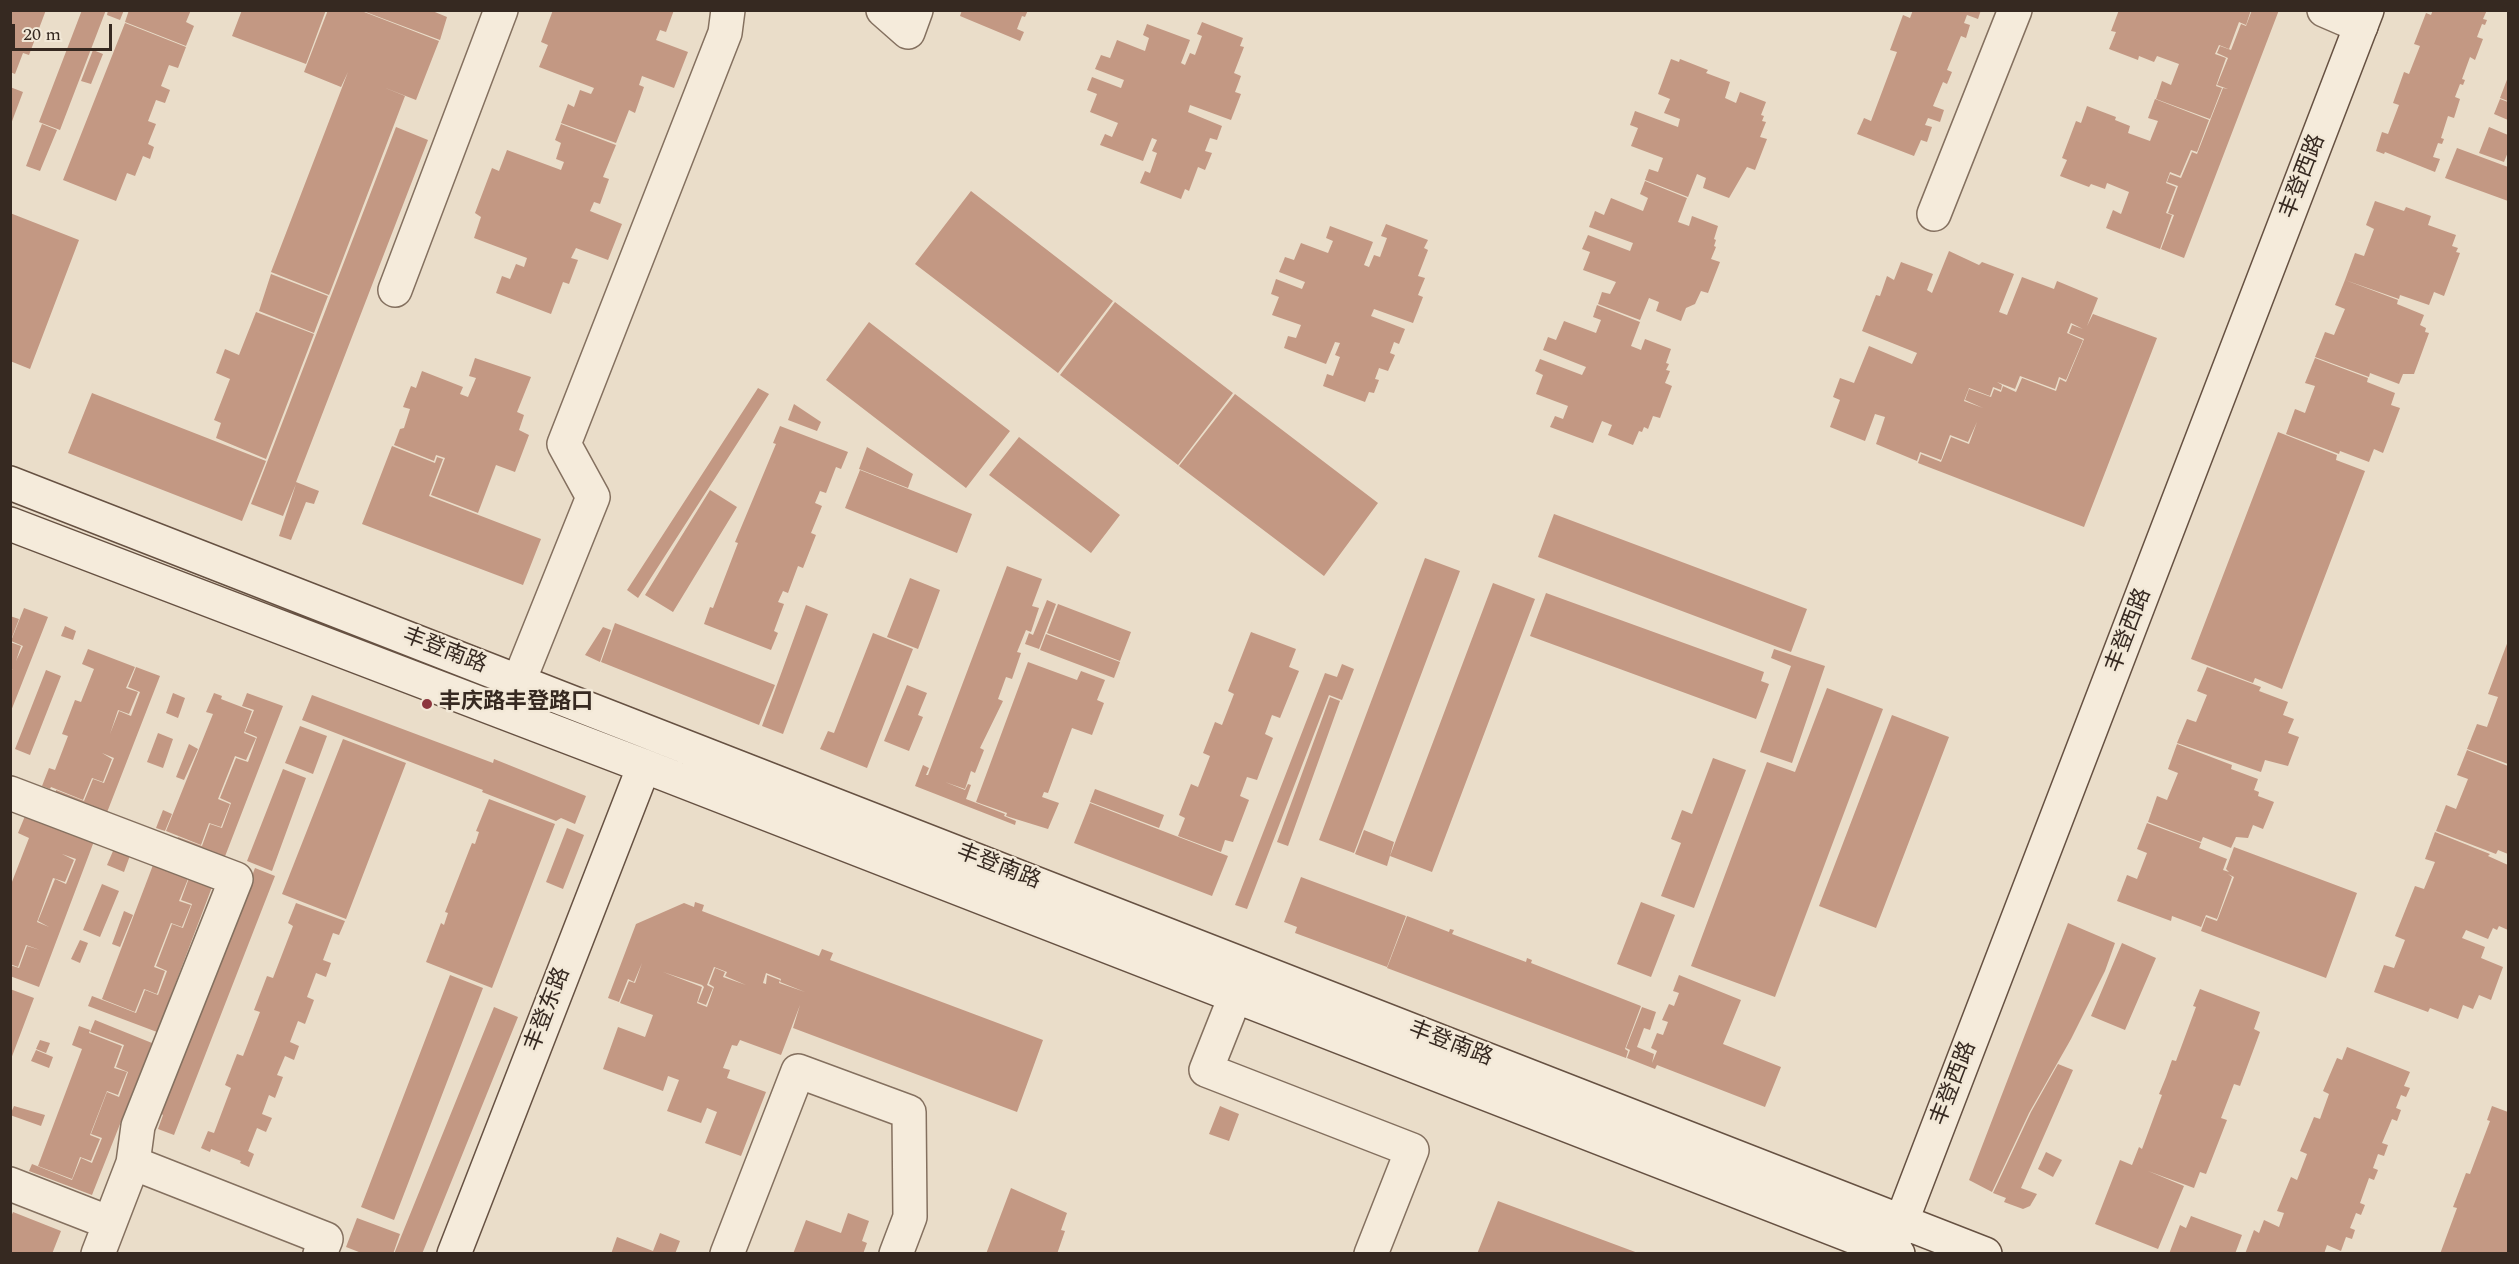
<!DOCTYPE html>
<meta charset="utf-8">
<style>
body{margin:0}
#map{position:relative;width:2519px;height:1264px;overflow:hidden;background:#eaddc9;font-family:Spectral,serif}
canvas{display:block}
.frame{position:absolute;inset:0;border:12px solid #362921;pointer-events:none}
.scale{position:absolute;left:12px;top:24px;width:100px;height:27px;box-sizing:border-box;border:3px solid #362921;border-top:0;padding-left:8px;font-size:18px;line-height:21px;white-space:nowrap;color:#362921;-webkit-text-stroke:4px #f2e8d7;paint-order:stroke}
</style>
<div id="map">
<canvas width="2519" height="1264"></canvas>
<div class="frame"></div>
<div class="scale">20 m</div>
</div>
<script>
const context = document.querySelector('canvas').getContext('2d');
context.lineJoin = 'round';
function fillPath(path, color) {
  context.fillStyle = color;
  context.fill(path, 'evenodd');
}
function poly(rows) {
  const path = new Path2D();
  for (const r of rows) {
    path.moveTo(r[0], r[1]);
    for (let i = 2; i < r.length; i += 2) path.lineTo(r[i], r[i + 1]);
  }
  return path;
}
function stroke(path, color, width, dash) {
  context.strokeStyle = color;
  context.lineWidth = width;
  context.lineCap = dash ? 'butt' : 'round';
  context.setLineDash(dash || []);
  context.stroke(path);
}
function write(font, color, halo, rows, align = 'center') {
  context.font = font + ' Spectral,"Noto Sans SC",serif';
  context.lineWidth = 5;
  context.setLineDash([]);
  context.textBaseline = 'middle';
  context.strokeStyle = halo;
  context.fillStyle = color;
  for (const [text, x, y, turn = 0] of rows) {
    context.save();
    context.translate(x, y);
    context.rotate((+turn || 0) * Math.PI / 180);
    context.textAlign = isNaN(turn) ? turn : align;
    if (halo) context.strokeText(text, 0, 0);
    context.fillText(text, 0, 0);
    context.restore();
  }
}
const building = poly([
 [10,10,46,10,29,55,23,53,15,74,10,72],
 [82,10,106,10,60,130,39,122],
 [108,10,124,10,120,20,107,15],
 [129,10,191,10,186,22,194,26,186,46,125,22],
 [242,10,326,10,306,64,232,36],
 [328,10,359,10,439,41,416,100,383,87,405,96,329,295,271,272,348,72,341,87,304,72],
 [430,10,447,17,440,40,363,11],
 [553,10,674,10,666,32,660,30,656,40,688,52,674,88,642,76,639,85,644,87,635,113,629,110,616,143,561,123,568,104,574,107,580,90,591,94,594,88,539,67,548,45,541,42],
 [962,10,1028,10,1025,17,1022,16,1017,29,1024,32,1020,41,960,16],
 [1913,10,1981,10,1978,19,1967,15,1964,23,1970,25,1966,38,1961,36,1947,70,1952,72,1947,84,1943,82,1933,106,1944,110,1940,122,1928,118,1925,125,1932,127,1927,142,1921,140,1914,156,1857,134,1864,118,1871,121,1897,52,1890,50,1903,15,1910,18],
 [2119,10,2251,10,2246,25,2239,22,2229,49,2219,45,2215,54,2226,58,2216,86,2222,88,2210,119,2156,99,2162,81,2171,85,2179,64,2157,56,2154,62,2139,56,2138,60,2109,49,2116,32,2111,31],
 [2252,10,2279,10,2184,258,2161,249,2174,215,2168,213,2178,186,2167,182,2170,174,2181,178,2192,152,2197,154,2223,88,2228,89,2217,85,2228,58,2217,53,2220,46,2231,50,2241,24,2246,26],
 [2433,10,2487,10,2483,19,2487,20,2485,25,2482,24,2477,37,2483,39,2475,60,2470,57,2462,79,2465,80,2463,85,2460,84,2455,97,2460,99,2454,118,2448,116,2441,138,2444,139,2442,144,2438,143,2433,157,2440,159,2435,172,2385,152,2384,154,2376,151,2382,132,2388,134,2399,105,2393,103,2404,72,2409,74,2420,46,2414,44,2426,13,2431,15],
 [1202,22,1243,38,1240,46,1244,47,1234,73,1241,76,1235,92,1241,94,1231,120,1190,105,1188,112,1222,126,1217,140,1210,138,1205,151,1212,153,1205,170,1198,167,1189,191,1185,189,1181,199,1140,183,1145,171,1150,173,1157,153,1152,151,1157,140,1152,138,1143,161,1100,145,1105,134,1112,137,1118,123,1090,112,1097,94,1087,90,1092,77,1121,88,1124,80,1095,69,1101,55,1110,58,1117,40,1145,51,1149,38,1143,35,1147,24,1190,40,1181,63,1185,65,1190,53,1195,55,1202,36,1197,34],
 [125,23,186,47,178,68,169,65,161,86,170,90,165,103,156,100,148,121,156,124,148,144,154,147,150,159,143,156,135,176,127,173,116,201,63,180],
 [93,50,103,54,91,84,81,81],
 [1671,59,1679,62,1680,59,1708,70,1706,73,1730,82,1725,98,1736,103,1740,92,1766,102,1761,115,1764,116,1762,121,1766,122,1760,137,1767,139,1755,170,1747,167,1729,198,1703,188,1706,178,1697,174,1688,197,1645,180,1649,169,1658,172,1663,158,1631,146,1638,128,1630,125,1635,111,1678,127,1680,119,1664,113,1670,99,1658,94],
 [2508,77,2508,101,2500,98],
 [10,87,23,92,11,124,10,123],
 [2155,99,2209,120,2197,152,2191,150,2180,176,2170,172,2166,183,2176,187,2166,213,2172,215,2160,249,2106,228,2113,210,2121,214,2129,192,2107,183,2105,189,2091,184,2089,187,2060,176,2067,160,2062,158,2076,121,2081,123,2087,106,2116,117,2115,120,2130,126,2128,133,2150,141,2158,121,2148,118],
 [2500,99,2508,102,2508,120,2494,114],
 [42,124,57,130,40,171,26,166],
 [561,124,616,145,603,177,609,179,600,204,594,202,590,211,622,224,608,260,576,248,571,258,578,260,569,284,563,282,551,314,496,293,502,276,510,279,516,264,524,267,527,258,474,238,481,217,475,213,492,168,499,171,507,150,561,170,564,162,556,159,561,143,555,140],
 [396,127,428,140,296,482,319,491,314,504,306,502,291,540,279,536,296,484,283,516,251,504],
 [2489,127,2508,135,2508,152,2504,162,2479,153],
 [2457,148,2508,167,2508,201,2445,178],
 [1645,181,1687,198,1678,222,1689,226,1692,216,1718,226,1714,239,1716,240,1714,246,1716,247,1711,259,1720,262,1708,293,1701,291,1695,304,1686,308,1681,321,1656,311,1659,302,1649,298,1640,320,1598,304,1602,292,1610,294,1616,282,1583,270,1590,252,1582,249,1588,235,1630,251,1633,243,1589,227,1595,211,1604,215,1611,198,1643,211,1648,198,1640,194],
 [971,191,1113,301,1058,373,915,264],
 [2375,201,2404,211,2406,207,2431,216,2428,225,2456,235,2452,246,2458,248,2456,252,2460,253,2444,296,2434,292,2429,305,2400,295,2399,299,2345,280,2355,253,2364,256,2374,229,2366,225],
 [10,213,79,240,30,369,10,361],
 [1386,224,1428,240,1424,248,1428,250,1418,276,1425,278,1418,295,1423,297,1413,323,1374,309,1371,316,1405,329,1399,344,1394,342,1390,353,1395,355,1388,371,1379,368,1375,379,1379,380,1374,393,1369,392,1365,402,1323,386,1327,374,1333,376,1340,357,1335,355,1340,343,1335,342,1326,364,1284,348,1288,336,1296,338,1301,325,1272,315,1279,297,1271,294,1276,279,1302,289,1305,282,1279,272,1285,257,1294,260,1301,243,1328,253,1333,241,1326,238,1330,226,1373,242,1364,265,1369,267,1374,255,1380,257,1387,238,1381,236],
 [1949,251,1979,265,1982,262,2014,274,1999,312,2007,315,2022,277,2054,289,2057,281,2098,298,2087,326,2093,314,2157,338,2084,527,1918,463,1921,454,1941,462,1951,437,1969,444,1977,422,1968,442,1950,435,1941,460,1920,452,1917,461,1876,444,1885,417,1875,414,1865,441,1830,427,1840,400,1833,397,1840,378,1854,383,1869,346,1912,364,1917,353,1862,331,1876,295,1880,296,1887,276,1894,280,1901,262,1933,274,1927,290,1932,293],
 [2071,323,2083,329,2072,325,2069,333,2084,339,2066,382,2060,379,2056,391,2022,378,2016,392,2003,386,2001,392,1994,389,1991,397,1969,389,1965,400,1983,408,1964,401,1969,388,1990,396,1993,387,2001,390,2002,385,1997,382,2015,389,2020,376,2055,389,2059,377,2066,380,2083,340,2067,333],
 [271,274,328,296,314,333,259,311],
 [2345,280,2398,300,2397,304,2424,315,2420,325,2426,328,2425,332,2429,333,2414,374,2403,374,2399,384,2370,373,2369,377,2315,357,2325,332,2334,335,2345,309,2335,305],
 [1115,302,1233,393,1178,465,1060,375],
 [1597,305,1640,322,1631,346,1641,350,1645,339,1671,349,1666,363,1669,364,1666,370,1670,371,1665,383,1672,386,1660,418,1653,416,1648,429,1644,427,1642,432,1639,431,1633,445,1608,435,1612,425,1602,421,1593,443,1550,427,1555,416,1563,419,1568,406,1536,394,1543,375,1535,371,1540,359,1582,375,1586,367,1543,350,1548,337,1556,340,1564,321,1596,333,1601,320,1593,317],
 [256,312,314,334,266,459,216,438,221,423,214,420,230,379,216,373,225,349,239,355],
 [869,322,1010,431,966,488,826,380],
 [475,358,531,377,517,412,524,415,519,430,529,435,515,472,496,465,478,513,431,495,445,458,436,455,434,461,394,445,400,429,404,428,410,409,403,407,411,386,416,388,422,371,463,387,460,394,468,397,476,378,469,376],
 [2315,358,2368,378,2367,382,2395,393,2391,405,2400,408,2383,453,2374,449,2369,462,2340,451,2339,454,2286,434,2295,409,2305,413,2315,386,2305,383],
 [758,388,769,394,638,598,627,590,629,587],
 [92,393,266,461,242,521,68,453],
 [1235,394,1378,503,1324,576,1179,466],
 [794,404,821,422,817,431,788,420],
 [780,426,848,452,841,469,836,467,826,493,820,491,815,503,822,506,811,533,816,535,803,568,798,566,788,593,783,591,778,602,784,604,774,631,778,633,771,650,704,624,710,607,713,608,738,543,735,542,776,444,773,443],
 [2278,432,2337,455,2336,460,2365,471,2282,689,2255,678,2253,683,2191,659],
 [1019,437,1120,515,1091,553,989,475],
 [392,446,435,463,437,457,443,459,429,496,541,539,523,585,362,524],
 [867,447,913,474,908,488,859,469],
 [860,470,972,514,957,553,845,508],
 [710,490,737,507,673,612,645,595],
 [1554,514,1807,609,1791,652,1538,557],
 [1425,558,1460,571,1354,853,1319,840],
 [1007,566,1042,579,1032,606,1039,608,1031,632,1026,630,1017,652,1021,653,1012,679,1006,677,998,699,1003,701,980,748,984,750,975,773,971,771,965,789,945,782,965,790,968,784,971,785,966,799,1005,814,1004,816,1016,821,1015,825,915,786,923,765,929,768,926,775,928,775],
 [910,578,940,590,918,649,887,637],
 [1493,583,1535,599,1432,872,1390,856],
 [1546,593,1764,672,1761,681,1769,684,1756,719,1530,636],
 [1047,600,1056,604,1039,649,1025,644,1029,633,1033,635],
 [1058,604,1131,632,1120,661,1047,633],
 [806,605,828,614,783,734,762,726],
 [24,608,48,617,11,711,10,670,13,670,10,669,10,642,21,646,16,661,23,646,11,641],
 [10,616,19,619,11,640,10,640],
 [615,623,775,685,759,725,601,662],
 [65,626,76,631,73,640,61,636],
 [603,627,611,630,600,662,585,655],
 [1251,632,1296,649,1289,667,1299,671,1280,718,1272,715,1265,734,1273,738,1257,780,1247,777,1240,796,1249,800,1233,842,1225,840,1221,852,1178,836,1185,818,1179,815,1191,784,1198,787,1210,756,1203,753,1215,722,1222,725,1234,694,1228,691],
 [873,633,913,649,867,768,820,749,828,731,834,733],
 [1046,634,1120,662,1114,678,1040,650],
 [2508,641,2508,764,2467,749,2477,724,2487,727,2498,697,2488,694],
 [88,649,135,667,126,688,138,692,129,714,118,710,110,734,119,711,131,716,140,692,128,687,136,667,160,676,106,815,55,795,56,790,84,801,93,779,104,783,114,758,102,753,112,759,103,782,92,778,83,800,51,787,50,789,42,786,49,768,55,770,68,736,62,734,75,700,81,702,94,669,82,664],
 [1774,649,1825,666,1792,763,1760,752,1791,666,1771,658],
 [1028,662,1077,680,1081,671,1105,680,1097,700,1104,703,1092,735,1072,728,1048,793,1044,792,1042,797,1059,803,1048,829,1006,816,1007,813,976,802],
 [1342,664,1354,669,1342,700,1329,695,1247,909,1235,905,1325,673,1337,677],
 [2207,667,2261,687,2259,691,2288,702,2283,715,2294,719,2288,733,2299,737,2288,766,2265,760,2261,772,2177,743,2187,719,2196,722,2207,695,2197,691],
 [46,670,61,676,30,755,15,749],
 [907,685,927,693,918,715,923,717,909,751,884,741],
 [1827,688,1883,709,1775,997,1691,966,1767,762,1795,772],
 [173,693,185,698,178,718,166,713],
 [214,693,222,696,221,699,252,711,244,733,256,738,246,760,235,756,218,799,230,804,221,827,209,823,201,845,166,831,213,714,206,712],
 [247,693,283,706,224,859,177,841,178,837,202,846,210,824,222,828,231,803,220,798,236,758,248,762,257,737,245,732,254,710,242,706],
 [312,695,493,763,494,759,586,796,575,824,561,818,556,821,482,792,483,790,302,720],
 [1330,697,1340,701,1288,846,1277,842],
 [1892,715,1949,737,1876,928,1819,906],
 [300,726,327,736,313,774,285,763],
 [158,733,173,739,163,768,147,762],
 [343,739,406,763,346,919,282,894],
 [189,744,198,749,184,780,176,777],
 [2177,744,2232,765,2231,769,2258,779,2254,790,2259,792,2258,796,2274,802,2263,829,2253,825,2248,838,2236,837,2231,848,2203,837,2201,842,2148,822,2157,796,2167,800,2178,773,2168,769],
 [2467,750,2508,766,2508,854,2498,850,2496,854,2436,831,2446,805,2456,809,2468,779,2457,775],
 [1713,758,1746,770,1694,908,1661,896,1681,843,1671,839,1682,810,1692,814],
 [283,769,306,778,272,871,247,861],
 [1095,789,1164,815,1159,828,1090,802],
 [489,799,555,824,492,988,426,962,441,923,444,925,448,913,445,912,472,843,475,844,479,832,476,831],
 [1090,803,1228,856,1212,896,1074,843],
 [163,810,172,814,165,831,156,828],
 [25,816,96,836,39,987,10,976,10,965,19,968,27,946,40,950,26,945,18,967,10,964,10,887,29,838,18,833],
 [62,854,76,859,66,884,55,879,38,921,49,927,37,922,53,878,65,882,74,860],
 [2147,823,2201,843,2199,848,2227,859,2223,870,2229,872,2226,869,2234,847,2357,893,2326,978,2201,931,2206,917,2217,921,2234,877,2228,874,2232,877,2217,919,2206,915,2201,927,2172,916,2171,921,2117,901,2127,875,2137,879,2147,853,2137,849],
 [567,828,584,835,563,889,546,882],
 [1364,830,1394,842,1387,866,1355,854],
 [2435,832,2490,854,2488,856,2508,865,2508,930,2499,926,2497,930,2493,928,2488,939,2466,930,2462,938,2485,947,2481,958,2503,967,2491,1000,2479,995,2473,1009,2463,1005,2458,1019,2430,1008,2428,1012,2374,992,2384,965,2394,968,2405,940,2395,936,2415,886,2424,889,2435,862,2425,859],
 [116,844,132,850,124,872,107,865],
 [153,865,188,879,179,901,191,905,182,927,171,923,154,967,165,971,157,994,144,989,135,1012,102,999],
 [255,868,275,876,174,1135,158,1129,163,1115,160,1113],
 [1301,877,1406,916,1387,967,1295,933,1297,927,1284,922],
 [189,878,212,887,157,1032,88,1006,92,996,136,1013,145,990,158,995,167,971,156,966,172,924,183,928,192,904,181,900],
 [102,884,119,891,100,937,83,930],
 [695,902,704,905,702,911,819,956,822,949,833,953,830,960,1043,1040,1017,1112,793,1028,800,1005,781,1055,740,1040,737,1046,732,1045,723,1068,730,1070,727,1078,766,1092,741,1156,705,1143,717,1112,707,1108,701,1123,667,1111,679,1080,668,1076,663,1091,603,1069,618,1027,645,1037,653,1015,620,1003,629,981,635,983,642,963,634,982,628,979,619,1002,608,998,636,924,684,903,694,907],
 [714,967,727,972,725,976,746,985,723,977,725,972,715,968,709,984,714,987,707,1007,697,1003,702,987,663,972,702,985,704,987,698,1002,706,1005,713,988,707,985],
 [766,973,781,979,780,982,805,992,779,983,780,980,767,975,766,984,763,983],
 [1641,902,1675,915,1651,977,1617,964],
 [296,903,345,921,339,935,333,933,323,960,331,963,326,977,316,973,307,997,314,1000,305,1024,298,1021,290,1042,299,1046,294,1060,285,1056,277,1075,283,1077,275,1098,269,1095,262,1114,272,1118,266,1132,257,1128,248,1151,254,1154,249,1167,240,1163,241,1161,211,1149,210,1152,201,1148,208,1131,214,1133,231,1088,225,1085,237,1054,243,1056,260,1012,254,1010,267,976,273,978,293,926,288,923],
 [124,911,133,915,120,947,112,944],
 [1407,916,1449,932,1450,929,1454,930,1452,934,1526,962,1527,958,1532,960,1531,963,1641,1006,1625,1049,1628,1051,1626,1058,1387,968],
 [2068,923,2115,943,2105,971,2071,1039,2029,1113,1992,1192,1969,1180],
 [80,940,88,943,80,963,71,959],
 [2122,943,2156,958,2125,1030,2091,1016],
 [450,975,483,988,394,1220,361,1207],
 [1679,975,1741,1000,1723,1044,1781,1067,1765,1107,1657,1065,1655,1069,1627,1058,1630,1050,1626,1048,1642,1007,1656,1012,1650,1030,1644,1028,1637,1047,1654,1054,1652,1063,1657,1051,1651,1048,1657,1033,1663,1035,1668,1022,1662,1020,1669,1004,1674,1006,1679,993,1673,991],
 [10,989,34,998,11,1059,11,1027],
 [2200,989,2260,1012,2254,1029,2260,1032,2240,1086,2234,1084,2221,1118,2227,1120,2206,1174,2200,1172,2194,1188,2148,1171,2184,1186,2158,1249,2095,1224,2120,1160,2132,1165,2139,1147,2142,1149,2162,1095,2159,1094,2166,1077,2172,1060,2176,1061,2196,1007,2193,1006],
 [494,1007,518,1017,422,1254,394,1254],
 [95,1020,152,1043,92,1195,29,1171,32,1164,72,1180,81,1158,92,1163,102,1138,91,1134,107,1092,119,1097,128,1072,116,1067,124,1045,90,1032],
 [79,1026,90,1030,89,1033,122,1046,114,1068,127,1072,118,1095,107,1091,90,1135,100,1139,91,1161,80,1157,72,1179,38,1166,82,1049,72,1045],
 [40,1040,50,1043,46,1053,36,1049],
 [2347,1047,2410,1072,2404,1086,2410,1088,2406,1097,2401,1095,2396,1108,2401,1110,2397,1121,2392,1119,2382,1143,2388,1145,2384,1156,2378,1154,2373,1168,2378,1170,2374,1180,2369,1178,2360,1203,2365,1205,2361,1215,2356,1213,2350,1228,2355,1230,2352,1239,2346,1237,2341,1251,2327,1245,2324,1254,2245,1254,2254,1230,2259,1233,2264,1220,2279,1227,2284,1213,2277,1211,2291,1177,2297,1180,2307,1154,2300,1151,2314,1117,2320,1119,2329,1094,2323,1091,2337,1058,2342,1060],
 [36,1050,53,1057,49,1068,31,1061],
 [2058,1064,2073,1070,2021,1188,2037,1194,2030,1206,2023,1209,2004,1202,2006,1198,1993,1193,2031,1112],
 [14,1106,45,1115,41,1126,10,1115],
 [1220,1106,1239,1114,1229,1141,1209,1134],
 [2492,1106,2508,1112,2508,1254,2440,1254,2457,1208,2453,1207,2466,1173,2470,1174,2490,1121,2487,1120],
 [2046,1152,2062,1160,2053,1177,2038,1169],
 [1011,1188,1067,1213,1061,1230,1065,1231,1057,1254,986,1254],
 [1498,1201,1638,1253,1638,1254,1477,1254],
 [13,1212,61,1231,52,1254,10,1254,10,1219],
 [848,1213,869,1221,862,1241,867,1243,863,1254,793,1254,806,1220,841,1233],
 [2191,1216,2242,1235,2235,1254,2169,1254,2180,1225,2186,1228],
 [357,1218,400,1234,393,1254,364,1254,346,1247],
 [660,1233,680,1241,675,1254,611,1254,617,1237,653,1251]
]);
const street = poly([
 [883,10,908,32,916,10],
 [2324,10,2361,26],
 [1934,214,2015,10],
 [395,290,501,10],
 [519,681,593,497,564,444,725,33,728,10],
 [10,793,236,879,138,1126,133,1163],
 [1235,997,1206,1070,1412,1150,1371,1254],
 [10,1184,110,1223],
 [98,1254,133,1163,326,1239,320,1254],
 [727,1254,798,1071,909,1112,910,1217,896,1254]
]);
const secondary = poly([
 [10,483,1985,1254],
 [10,524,644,766,1898,1254],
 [1894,1241,2367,10],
 [454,1254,644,766]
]);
const markers = [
 [427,704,6,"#8c363e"]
];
const streetNames = [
 ["丰登西路",2304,177,-69],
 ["丰登西路",2130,631,-69],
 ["丰登南路",444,652,21],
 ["丰登南路",998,868,21],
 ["丰登东路",549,1010,-69],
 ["丰登南路",1450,1045,21],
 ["丰登西路",1955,1084,-69]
];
const poiNames = [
 ["丰庆路丰登路口",439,704]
];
fillPath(building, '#c39883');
stroke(street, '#84705f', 36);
stroke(secondary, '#665142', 36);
stroke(street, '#f5ebdb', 33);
stroke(secondary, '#f5ebdb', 33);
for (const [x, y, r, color] of markers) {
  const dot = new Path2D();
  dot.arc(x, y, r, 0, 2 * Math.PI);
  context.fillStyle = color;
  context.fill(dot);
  stroke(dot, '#f2e8d7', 2);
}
write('22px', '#362921', '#f2e8d7', streetNames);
write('bold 22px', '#362921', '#f2e8d7', poiNames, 'left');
</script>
